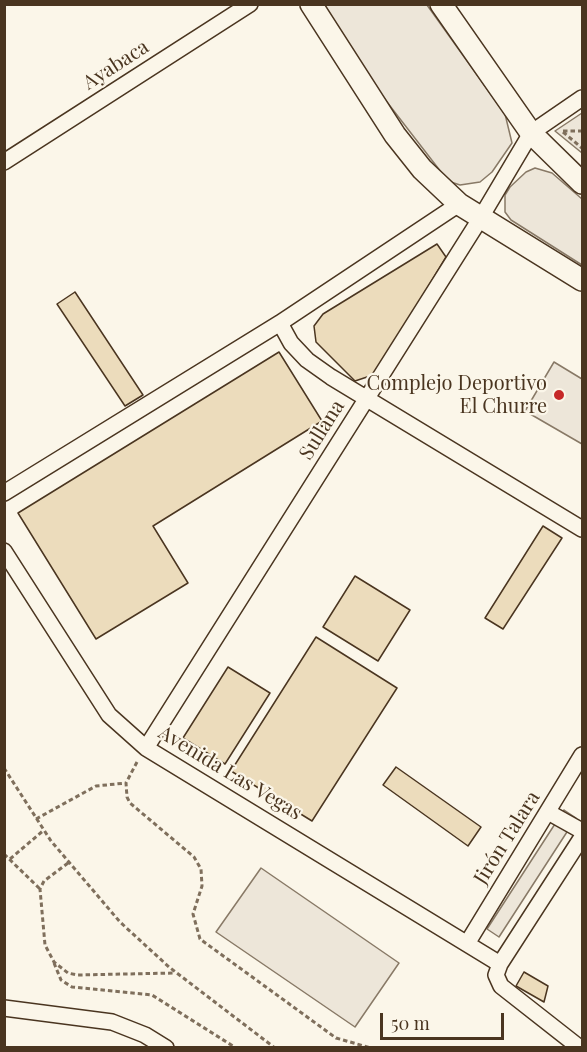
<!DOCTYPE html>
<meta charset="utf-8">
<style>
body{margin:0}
#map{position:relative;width:587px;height:1052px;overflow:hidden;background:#fbf6e9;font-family:"Playfair Display",serif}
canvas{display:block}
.frame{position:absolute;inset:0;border:6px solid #4a3520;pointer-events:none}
.scale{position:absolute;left:380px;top:1013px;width:124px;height:27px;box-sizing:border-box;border:3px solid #4a3520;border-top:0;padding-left:8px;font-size:18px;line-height:21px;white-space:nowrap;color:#4a3520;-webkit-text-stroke:4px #fbf6e9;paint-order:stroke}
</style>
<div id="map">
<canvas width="587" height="1052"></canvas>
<div class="frame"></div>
<div class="scale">50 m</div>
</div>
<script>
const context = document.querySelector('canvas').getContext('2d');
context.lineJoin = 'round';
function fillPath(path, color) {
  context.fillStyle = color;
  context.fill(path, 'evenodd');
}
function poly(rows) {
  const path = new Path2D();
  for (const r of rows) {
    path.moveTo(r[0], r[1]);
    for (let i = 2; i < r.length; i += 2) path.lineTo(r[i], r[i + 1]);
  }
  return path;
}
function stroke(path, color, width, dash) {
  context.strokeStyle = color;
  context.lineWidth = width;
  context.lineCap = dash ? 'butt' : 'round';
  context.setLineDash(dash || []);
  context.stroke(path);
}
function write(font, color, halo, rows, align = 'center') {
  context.font = font + ' "Playfair Display",serif';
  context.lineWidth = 4.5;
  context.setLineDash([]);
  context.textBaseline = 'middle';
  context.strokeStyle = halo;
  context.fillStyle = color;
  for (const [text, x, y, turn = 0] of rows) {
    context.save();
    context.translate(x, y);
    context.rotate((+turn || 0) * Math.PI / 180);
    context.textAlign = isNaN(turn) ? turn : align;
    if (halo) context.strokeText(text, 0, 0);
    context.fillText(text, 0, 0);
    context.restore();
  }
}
const green = poly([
 [321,5,427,5,505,114,512,143,492,172,480,182,460,185,448,181,380,93,321,5],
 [582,113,582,153,555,131,582,113],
 [535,168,552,173,582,199,582,265,511,220,505,212,505,195,510,187,526,172,535,168],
 [554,362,582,379,582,444,525,411,554,362],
 [564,810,576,818,499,937,487,929,564,810],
 [261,868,399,963,355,1027,216,932,261,868]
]);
const building = poly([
 [437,244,446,257,376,374,355,381,316,342,314,326,323,314,437,244],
 [75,292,143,395,125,406,57,304,75,292],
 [279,352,322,421,153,526,188,583,96,639,18,513,279,352],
 [543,526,562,538,503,629,485,618,543,526],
 [355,576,410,610,378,661,323,627,355,576],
 [316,637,397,688,312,821,231,771,316,637],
 [228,667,270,693,225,764,183,738,228,667],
 [396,767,481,827,468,846,383,785,396,767],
 [524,972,548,986,544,1002,516,986,524,972]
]);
const path = poly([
 [563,131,582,131],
 [563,132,582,148],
 [137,762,126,783,127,797,130,803,194,857,201,869,202,886,193,914,200,939,336,1038,371,1048],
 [4,768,51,841,120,922,169,967,275,1048],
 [36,819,96,786,126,783],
 [4,854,40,889],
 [10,859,44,830],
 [68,863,44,881,40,889,45,945,54,962,68,973,77,975,175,973],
 [54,963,61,980,72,987,152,995,236,1048]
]);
const minor = poly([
 [4,162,250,4],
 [280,323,291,343,307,360,331,377,582,529],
 [4,493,280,323,459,204],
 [4,551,109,715,146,748,500,964],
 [146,748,480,219,531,133,582,98],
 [548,812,582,831],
 [468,942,582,755],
 [4,1008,112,1022,145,1035,166,1048],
 [580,1048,501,986,496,975,500,964,582,837]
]);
const secondary = poly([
 [311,4,395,135,422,169,459,204,582,280],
 [441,4,531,133,582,183]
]);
const markers = [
 [559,395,6,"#c62828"]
];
const streetNames = [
 ["Ayabaca",116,65,-33],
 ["Sullana",322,430,-58],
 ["Avenida Las Vegas",230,773,31],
 ["Jirón Talara",507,838,-58]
];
const poiNames = [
 ["Complejo Deportivo",547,384],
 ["El Churre",547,407]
];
fillPath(green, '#ede6d9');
stroke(green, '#887966', 1.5);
fillPath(building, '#ecdcbc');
stroke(building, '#4a3520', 1.5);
stroke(minor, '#4a3520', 18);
stroke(secondary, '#4a3520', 24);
stroke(path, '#7f6f5c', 3, [4.5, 3]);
stroke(minor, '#fbf6e9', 15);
stroke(secondary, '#fbf6e9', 21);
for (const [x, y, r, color] of markers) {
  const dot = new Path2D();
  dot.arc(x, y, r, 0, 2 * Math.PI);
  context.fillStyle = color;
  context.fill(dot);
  stroke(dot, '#fbf6e9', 2);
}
write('20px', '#4a3520', '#fbf6e9', streetNames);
write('20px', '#4a3520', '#fbf6e9', poiNames, 'right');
</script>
